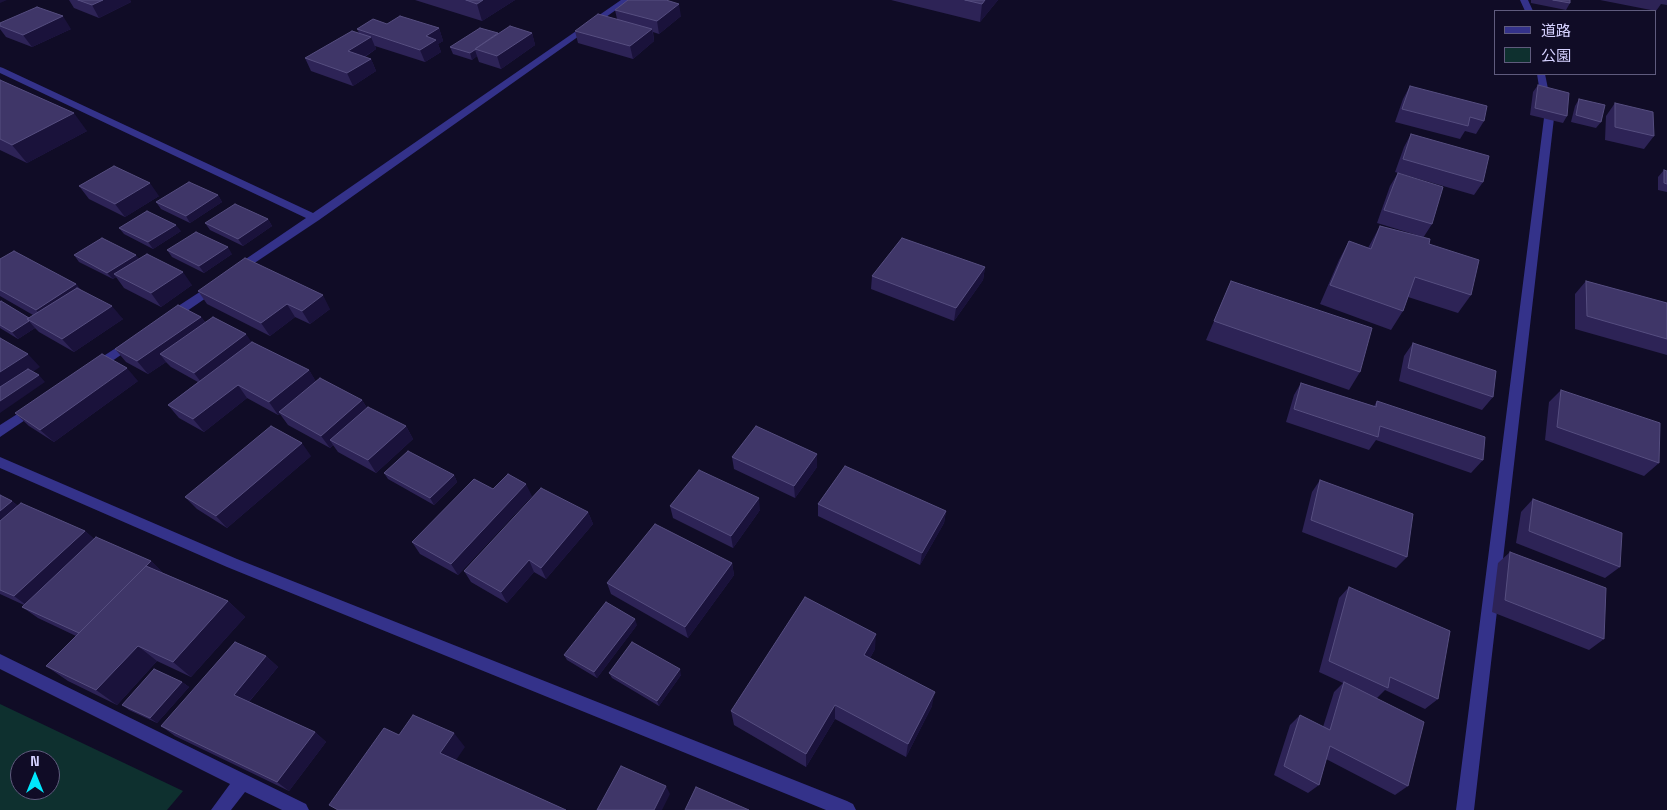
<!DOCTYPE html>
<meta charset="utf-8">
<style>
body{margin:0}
#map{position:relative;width:1667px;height:810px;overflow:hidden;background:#100c26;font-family:"Space Grotesk","Noto Sans JP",sans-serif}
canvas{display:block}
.legend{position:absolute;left:1494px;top:10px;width:162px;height:65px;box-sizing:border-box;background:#100c26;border:1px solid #5f5b7d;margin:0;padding:6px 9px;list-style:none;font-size:15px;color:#d5d1ff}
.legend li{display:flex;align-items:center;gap:10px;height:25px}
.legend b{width:25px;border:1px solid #5f5b7d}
.north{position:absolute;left:10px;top:750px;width:50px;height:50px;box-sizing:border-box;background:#100c26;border:1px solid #5f5b7d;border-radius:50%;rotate:0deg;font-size:14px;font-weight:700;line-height:20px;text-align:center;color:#d5d1ff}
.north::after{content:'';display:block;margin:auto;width:18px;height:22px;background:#00e7fc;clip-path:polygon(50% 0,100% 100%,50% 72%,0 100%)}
</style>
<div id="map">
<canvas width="1667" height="810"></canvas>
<ul class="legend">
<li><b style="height:6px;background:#34328a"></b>道路</li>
<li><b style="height:14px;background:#0e302f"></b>公園</li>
</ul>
<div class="north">N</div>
</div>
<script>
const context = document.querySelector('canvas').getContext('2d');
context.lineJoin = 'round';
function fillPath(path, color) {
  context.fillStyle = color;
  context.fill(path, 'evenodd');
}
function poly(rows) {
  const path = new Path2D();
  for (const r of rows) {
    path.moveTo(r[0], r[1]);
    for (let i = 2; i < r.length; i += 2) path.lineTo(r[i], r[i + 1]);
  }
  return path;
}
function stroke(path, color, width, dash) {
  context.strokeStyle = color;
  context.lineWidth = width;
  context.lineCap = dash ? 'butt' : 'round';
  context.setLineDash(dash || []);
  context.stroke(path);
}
const green = poly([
 [0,704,183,791,167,810,0,810],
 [20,760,50,760,50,790,20,790]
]);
const minor = poly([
 [621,0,630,0,319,220,238,274,233,270,234,267,306,218,0,73,0,67,3,68,313,213,621,0],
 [1520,0,1528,0,1533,11,1525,11,1520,0],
 [1537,74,1545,74,1554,118,1474,810,1456,810,1544,118,1537,74],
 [215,282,221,286,219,289,174,320,166,320,164,317,166,314,215,282],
 [130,339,136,343,134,346,99,370,91,370,89,367,91,364,130,339],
 [33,404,37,406,39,409,37,412,0,437,0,425,33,404],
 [0,457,237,559,847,801,853,804,856,810,826,810,227,567,0,468,0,457],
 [0,654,306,804,309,810,282,810,245,792,231,810,211,810,230,784,0,669,0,654]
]);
const wall = poly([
 [69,0,130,0,131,2,99,18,74,8],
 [415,0,515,0,482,21],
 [891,0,998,0,980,22],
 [1531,0,1570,0,1570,3,1566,10,1531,3],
 [1600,0,1667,0,1667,5,1661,4,1656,11],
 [615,10,681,16,659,34,653,32,654,41,633,59,578,43,575,31,617,19],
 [0,23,71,29,32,47,6,37,0,29],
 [387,24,439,28,443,41,438,44,441,52,425,62,375,46,376,49,365,57,371,59,376,71,353,86,311,71,305,58,359,33,357,29],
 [498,33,532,33,535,45,501,69,479,62,477,56,472,60,453,54,450,47],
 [0,80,87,131,27,163,0,150],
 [1538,85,1567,116,1563,123,1530,115,1533,92],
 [1410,86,1484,121,1476,134,1465,131,1460,139,1395,122,1403,99],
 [1579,99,1601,122,1596,128,1571,122,1575,106],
 [1615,103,1654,136,1644,149,1605,140,1606,116],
 [1411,134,1483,182,1474,195,1395,172,1404,147],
 [1664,170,1667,171,1667,192,1658,190,1658,177],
 [1398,173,1432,224,1423,238,1471,295,1458,313,1408,297,1403,311,1391,330,1320,304,1339,260,1349,241,1368,248,1380,226,1423,237,1377,223,1390,186],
 [79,186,159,196,125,217,89,199],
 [218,195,222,202,190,223,161,209,156,202],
 [268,219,272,226,243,246,210,230,205,223],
 [119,228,181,231,153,249,124,234],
 [167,250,232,254,204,273,172,257],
 [74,255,192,285,161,307,124,288,116,277,113,279,79,262],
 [0,259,76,284,81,290,123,319,74,352,39,332,35,328,18,339,0,328,0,302,29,318,33,315,0,296],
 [985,267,983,280,954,321,871,289,872,276],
 [1231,281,1360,372,1349,390,1206,340],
 [1586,281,1667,303,1667,355,1575,329,1575,294],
 [198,291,330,309,310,324,295,317,270,336,207,304],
 [201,317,205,322,252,342,309,370,316,382,362,400,367,408,406,426,413,439,376,473,338,452,333,445,330,448,288,425,280,414,278,415,247,398,204,432,179,418,168,405,198,382,171,367,166,362,148,374,126,362,115,349],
 [1413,343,1493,397,1482,410,1399,381,1404,356],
 [138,381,54,442,29,426,15,413],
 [1301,383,1374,406,1377,401,1483,460,1471,473,1376,440,1369,450,1286,422,1294,395],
 [1561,390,1659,463,1644,476,1545,440,1549,402],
 [311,456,227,528,197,509,185,497],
 [732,457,817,467,795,498,734,469],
 [384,473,454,475,457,482,434,505,388,479],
 [1320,480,1407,557,1396,568,1302,532,1312,492],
 [493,489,532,496,458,575,420,554,412,542],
 [0,495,12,501,18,506,85,531,94,539,151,561,163,573,228,601,245,617,191,677,157,661,117,705,68,681,46,666,76,636,38,618,22,607,24,605,0,594],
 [1533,499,1620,567,1605,578,1516,543,1521,512],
 [818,504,946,511,944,523,920,565,818,516],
 [670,506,760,510,733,548,673,518],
 [588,512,593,524,546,579,534,572,507,603,471,582,464,571],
 [1510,552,1604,639,1589,650,1492,612,1498,563],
 [732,563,734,575,688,638,611,594,607,583],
 [1349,587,1438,699,1425,709,1385,690,1377,698,1408,786,1395,795,1326,759,1319,785,1308,793,1274,775,1290,725,1300,715,1323,727,1334,692,1343,683,1319,672,1339,598],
 [637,625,597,678,567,660,564,655],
 [875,649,870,658,932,706,906,757,835,719,806,767,734,725,731,711],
 [266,656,278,667,249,702,315,732,326,742,289,791,175,736,161,726],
 [609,673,681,675,659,706,612,678],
 [182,682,189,687,157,723,129,710,122,705]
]);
const shadedWall = poly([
 [0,0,7,0,0,3],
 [103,0,130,0,131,2,99,18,92,5],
 [483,0,515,0,482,21,477,4],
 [985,0,998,0,980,22,982,4],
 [679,4,681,16,659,34,657,21],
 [63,16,71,29,32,47,23,35],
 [439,28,443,41,438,44,441,52,425,62,420,50,426,36],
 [652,29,654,41,633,59,630,46],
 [532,33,535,45,501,69,497,56],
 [371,37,376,49,353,64,348,51],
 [475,50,477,56,472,60,470,53],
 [371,59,376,71,353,86,347,73],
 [74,113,87,131,27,163,12,145],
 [150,183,159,196,125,217,115,204],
 [218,195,222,202,190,223,186,216],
 [268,219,272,226,243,246,238,239],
 [176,225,181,231,153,249,148,242],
 [228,247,232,254,204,273,199,266],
 [136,255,141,261,114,274,116,277,113,279,107,273],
 [985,267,983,280,954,321,956,308],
 [183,272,192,285,161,307,151,293],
 [76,284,87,298,48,323,36,310],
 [323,295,330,309,310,324,302,311],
 [287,304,295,317,270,336,261,323],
 [112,306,123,319,74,352,62,339],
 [201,317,211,330,160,354,166,362,148,374,137,361],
 [29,321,35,328,18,339,12,332],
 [246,334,255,347,204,386,194,373],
 [28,354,40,367,0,394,0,372],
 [127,368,138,381,54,442,40,430],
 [309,370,317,383,279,412,280,414,278,415,269,402],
 [39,375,45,382,0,413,0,401],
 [238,385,247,398,204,432,193,419],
 [362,400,370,413,330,440,333,445,330,448,321,436],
 [406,426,413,439,376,473,368,460],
 [302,443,311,456,227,528,216,516],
 [817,454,817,467,795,498,794,486],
 [454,475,457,482,434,505,430,498],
 [526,484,532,496,458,575,451,564],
 [759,498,760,510,733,548,731,536],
 [12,501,26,513,0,536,0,511],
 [946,511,944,523,920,565,922,553],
 [588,512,593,524,546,579,541,568],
 [85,531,99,543,30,608,14,596],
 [529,560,534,572,507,603,501,592],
 [151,561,163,573,93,644,79,633],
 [732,563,734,575,688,638,685,627],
 [228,601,245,617,191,677,173,662],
 [635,619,637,625,597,678,594,672],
 [876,634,875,649,863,670,864,655],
 [138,646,157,661,117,705,96,690],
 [266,656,278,667,246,705,234,695],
 [680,669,681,675,659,706,657,701],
 [182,682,189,687,157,723,150,718],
 [935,692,932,706,906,757,908,744],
 [835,705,835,719,806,767,806,754],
 [315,732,326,742,289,791,277,782],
 [454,733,465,747,452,766,440,753],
 [666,786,670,794,662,810,654,810]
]);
const building = poly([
 [78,0,103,0,92,5,78,0],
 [466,0,483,0,477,4,466,0],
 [628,0,666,0,679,4,657,21,615,10,628,0],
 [965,0,985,0,982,4,965,0],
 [1553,0,1570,0,1570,3,1553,0],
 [37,7,63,16,23,35,0,26,0,23,37,7],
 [598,14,652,29,630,46,575,31,598,14],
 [400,16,439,28,426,36,436,40,420,50,357,29,373,19,387,24,400,16],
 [510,26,532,33,497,56,475,49,510,26],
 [480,28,498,33,475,49,476,49,470,53,450,47,480,28],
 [352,31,371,37,348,51,371,59,347,73,305,58,352,31],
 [0,80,74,113,12,145,0,139,0,80],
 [1538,85,1569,93,1567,116,1535,108,1538,85],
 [1410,86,1487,106,1484,121,1470,117,1468,126,1402,109,1410,86],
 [1579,99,1605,105,1601,122,1576,115,1579,99],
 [1615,103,1653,112,1654,136,1615,127,1615,103],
 [1411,134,1489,156,1483,182,1403,159,1411,134],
 [114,166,150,183,115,204,79,186,114,166],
 [1664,170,1667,171,1667,184,1664,183,1664,170],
 [1398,173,1443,187,1432,224,1384,210,1398,173],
 [189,182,218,195,186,216,156,202,189,182],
 [235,204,268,219,238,239,205,223,235,204],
 [147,211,176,225,148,242,119,228,147,211],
 [1380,226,1430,239,1429,244,1479,260,1471,295,1415,277,1403,311,1330,285,1349,241,1371,249,1380,226],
 [196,232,228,247,199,266,167,250,196,232],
 [102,238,136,255,107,273,74,255,102,238],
 [902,238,985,267,956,308,872,276,902,238],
 [14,251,76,284,36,310,0,290,0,259,14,251],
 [147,254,183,272,151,293,114,274,147,254],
 [245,258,323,295,302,311,287,304,261,323,198,291,245,258],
 [1231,281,1372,328,1360,372,1214,321,1231,281],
 [1586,281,1667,303,1667,339,1587,316,1586,281],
 [77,288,112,306,62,339,27,319,77,288],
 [1,301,29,318,27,319,29,321,12,332,0,325,0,302,1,301],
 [178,305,201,317,137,361,115,349,178,305],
 [213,317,246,334,194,373,160,354,213,317],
 [0,338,28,354,0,372,0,338],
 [252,342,309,370,269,402,238,385,193,419,168,405,252,342],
 [1413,343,1496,371,1493,397,1408,368,1413,343],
 [102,354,127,368,40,430,15,413,102,354],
 [28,369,39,375,0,401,0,387,28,369],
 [320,378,362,400,321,436,279,412,320,378],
 [1301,383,1376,407,1377,401,1485,437,1483,460,1380,426,1378,437,1294,409,1301,383],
 [1561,390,1660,423,1659,463,1557,427,1561,390],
 [368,407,406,426,368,460,330,440,368,407],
 [271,426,302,443,216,516,185,497,271,426],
 [756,426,817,454,794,486,732,457,756,426],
 [408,451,454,475,430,498,384,473,408,451],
 [845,466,946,511,922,553,818,504,845,466],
 [699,470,759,498,731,536,670,506,699,470],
 [508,474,526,484,451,564,412,542,474,479,493,489,508,474],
 [1320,480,1413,514,1407,557,1311,520,1320,480],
 [541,488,588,512,541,568,529,560,501,592,464,571,541,488],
 [0,495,12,501,0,511,0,495],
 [1533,499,1622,533,1620,567,1529,531,1533,499],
 [21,503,85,531,14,596,0,590,0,521,21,503],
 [655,524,732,563,685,627,607,583,655,524],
 [96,537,151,561,79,633,22,607,96,537],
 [1510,552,1606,588,1604,639,1505,600,1510,552],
 [146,566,228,601,173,662,138,646,96,690,46,666,146,566],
 [1349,587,1450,631,1438,699,1390,677,1388,688,1329,661,1349,587],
 [805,597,876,634,864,655,935,692,908,744,835,705,806,754,731,711,805,597],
 [606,602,635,619,594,672,564,655,606,602],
 [235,642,266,656,234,695,315,732,277,782,161,726,235,642],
 [632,642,680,669,657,701,609,673,632,642],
 [154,669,182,682,150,718,122,705,154,669],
 [1344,682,1424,722,1408,786,1330,746,1319,785,1284,766,1300,715,1330,730,1344,682],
 [413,715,454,733,440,753,566,810,338,810,329,805,384,728,399,735,413,715],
 [621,766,666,786,654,810,597,810,621,766],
 [696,787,749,810,685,810,696,787]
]);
fillPath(green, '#0e302f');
fillPath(minor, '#34328a');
fillPath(wall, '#2d2356');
fillPath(shadedWall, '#1a123b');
fillPath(building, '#3f3668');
stroke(building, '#564e80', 1);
</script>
